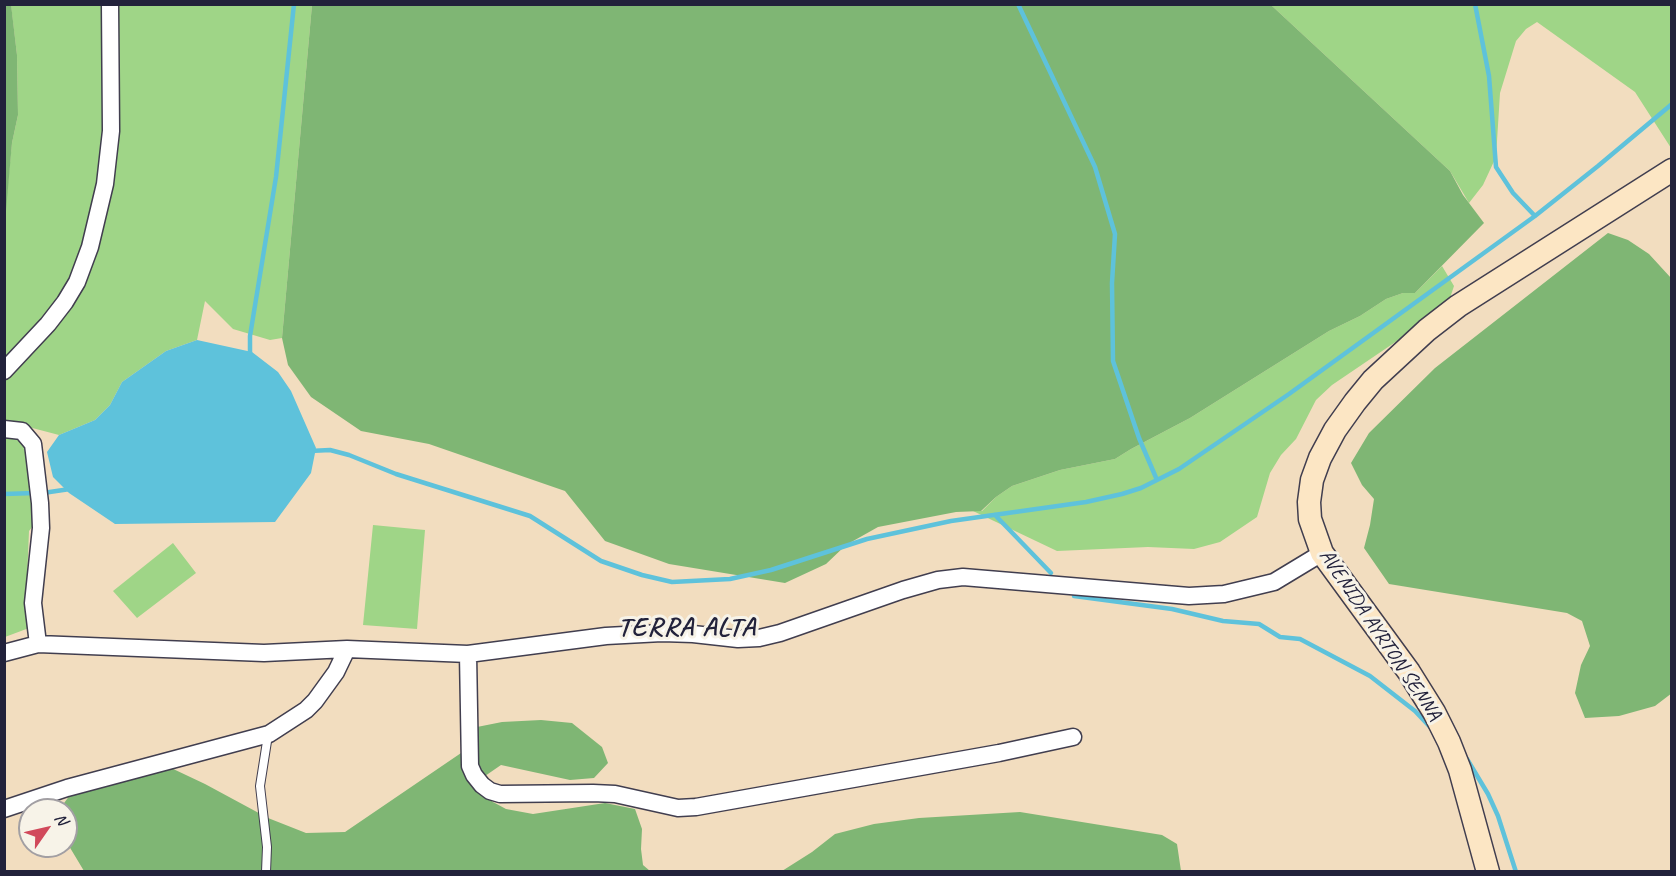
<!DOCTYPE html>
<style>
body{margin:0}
#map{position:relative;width:1676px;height:876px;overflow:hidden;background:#f2ddbf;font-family:Caveat,sans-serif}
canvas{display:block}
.frame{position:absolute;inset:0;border:6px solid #22223b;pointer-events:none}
.north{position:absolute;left:18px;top:798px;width:60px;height:60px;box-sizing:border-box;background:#f7f3e8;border:2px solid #a29fa3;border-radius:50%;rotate:56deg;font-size:16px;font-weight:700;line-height:24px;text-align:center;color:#22223b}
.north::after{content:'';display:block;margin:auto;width:21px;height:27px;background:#d1495b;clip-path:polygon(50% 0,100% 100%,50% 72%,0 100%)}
</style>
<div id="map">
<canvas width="1676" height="876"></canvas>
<div class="frame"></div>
<div class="north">N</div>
</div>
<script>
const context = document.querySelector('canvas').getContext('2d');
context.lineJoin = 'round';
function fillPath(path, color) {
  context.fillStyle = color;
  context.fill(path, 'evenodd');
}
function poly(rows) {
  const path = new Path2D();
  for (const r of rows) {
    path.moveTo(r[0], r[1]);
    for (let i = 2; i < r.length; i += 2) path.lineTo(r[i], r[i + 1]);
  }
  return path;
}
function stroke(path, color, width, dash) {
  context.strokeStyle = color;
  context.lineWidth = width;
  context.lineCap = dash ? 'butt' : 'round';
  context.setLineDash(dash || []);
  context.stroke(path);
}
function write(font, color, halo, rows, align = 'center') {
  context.font = font + ' Caveat,sans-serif';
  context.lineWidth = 6;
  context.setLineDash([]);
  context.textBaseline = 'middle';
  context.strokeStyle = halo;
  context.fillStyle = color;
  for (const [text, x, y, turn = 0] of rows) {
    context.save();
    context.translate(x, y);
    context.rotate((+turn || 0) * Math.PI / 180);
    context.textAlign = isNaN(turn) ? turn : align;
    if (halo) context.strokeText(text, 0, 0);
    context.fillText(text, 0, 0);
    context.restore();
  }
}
const green = poly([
 [11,5,312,5,282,338,270,340,233,329,205,301,197,340,166,351,122,382,110,405,95,420,59,435,21,425,44,512,29,531,27,580,37,625,5,637,4,222,12,143,18,115,17,55],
 [1271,5,1671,5,1671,148,1635,92,1537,22,1526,29,1516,41,1500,93,1496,157,1483,185,1469,203,1450,171],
 [1442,266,1454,286,1447,307,1332,385,1316,400,1296,439,1281,455,1270,473,1257,517,1220,542,1194,549,1148,547,1057,551,973,511,982,511,996,497,1012,486,1060,470,1115,459,1131,449,1190,418,1329,331,1360,316,1386,299,1403,293,1415,293],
 [373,525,425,530,417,629,363,625],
 [173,543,196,573,137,618,113,591]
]);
const forest = poly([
 [11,4,17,55,18,115,12,143,5,222,4,5],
 [312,5,1271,5,1450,171,1463,195,1484,223,1415,293,1403,293,1386,299,1360,316,1329,331,1190,418,1131,449,1115,459,1060,470,1012,486,996,497,981,511,956,512,878,527,846,545,826,564,785,583,669,564,605,541,565,491,429,444,361,431,311,397,288,365,282,338],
 [1608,233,1628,240,1649,254,1671,278,1672,693,1655,706,1619,716,1585,718,1575,693,1581,665,1590,646,1582,621,1567,613,1389,584,1364,548,1370,525,1374,499,1362,485,1351,463,1369,433,1435,368],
 [541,720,572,723,602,747,608,763,594,778,570,780,501,765,485,776,482,793,493,802,506,809,533,814,605,803,635,809,642,829,641,849,643,865,650,871,84,871,66,841,66,810,59,810,78,784,169,767,205,784,268,818,306,833,345,832,464,751,467,729,502,722],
 [1020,812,1162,835,1177,844,1181,871,782,871,812,852,835,834,874,824,919,818]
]);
const water = poly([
 [197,340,252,352,278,372,291,391,316,448,311,473,275,522,115,524,69,493,53,477,47,452,59,435,95,420,110,405,122,382,166,351]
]);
const stream = poly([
 [1018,4,1095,167,1115,234,1112,283,1113,361,1139,438,1157,480],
 [1475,4,1489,76,1496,167,1513,193,1535,216],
 [250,355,250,336,276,177,294,4],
 [310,451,330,450,349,455,396,474,530,516,601,561,642,575,672,582,730,579,771,570,867,539,951,521,1086,502,1122,494,1141,488,1179,469,1289,394,1535,216,1598,166,1672,104],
 [43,493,70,489],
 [4,494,35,493],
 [995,515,1051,573],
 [1074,596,1172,609,1223,621,1259,624,1280,637,1300,639,1370,676,1415,711,1431,728],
 [1467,759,1488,794,1498,816,1516,872]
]);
const lane = poly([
 [266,872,267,847,260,786,268,735]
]);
const street = poly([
 [4,371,48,324,65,302,77,282,90,247,105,184,111,131,110,4],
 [4,429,22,431,33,444,40,503,41,528,33,603,38,644],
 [4,653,38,644,264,653,347,649,468,654,606,636,662,633,693,634,738,639,759,638,780,633,903,590,938,580,963,577,1189,596,1224,594,1274,582,1322,553],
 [468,654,470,766,474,775,482,785,490,791,500,794,593,793,615,794,678,808,696,807,999,753,1073,737],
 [4,809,67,788,269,734,306,710,315,701,336,672,347,649]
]);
const secondary = poly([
 [1488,872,1460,770,1449,742,1434,712,1409,672,1322,553,1310,519,1309,502,1312,480,1320,458,1335,430,1355,402,1373,380,1427,330,1458,306,1672,170]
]);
const streetNames = [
 ["AVENIDA AYRTON SENNA",1380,635,56]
];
const districtNames = [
 ["TERRA ALTA",687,628]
];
fillPath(green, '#9fd587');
fillPath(forest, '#7fb674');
fillPath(water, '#5ec2db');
stroke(stream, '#5ec2db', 4.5);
stroke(lane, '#413e4f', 10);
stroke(street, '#413e4f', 19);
stroke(secondary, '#413e4f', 25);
stroke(lane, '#fff', 8);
stroke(street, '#fff', 16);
stroke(secondary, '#fce6c4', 22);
write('21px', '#22223b', '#f7f3e8', streetNames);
context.letterSpacing = '1.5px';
write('bold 27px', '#22223b', '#f7f3e8', districtNames);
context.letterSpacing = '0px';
</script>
